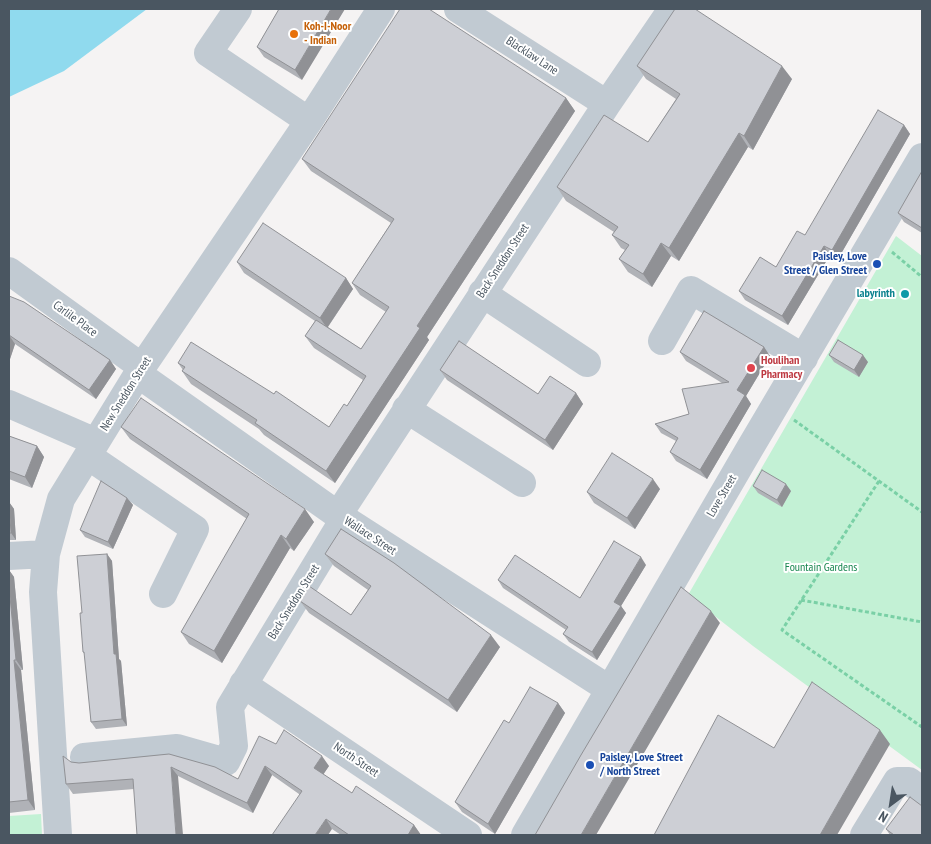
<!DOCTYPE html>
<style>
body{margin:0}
#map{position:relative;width:931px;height:844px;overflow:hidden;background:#f5f3f3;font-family:"PT Sans Narrow",sans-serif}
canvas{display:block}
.frame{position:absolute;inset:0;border:10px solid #4a5661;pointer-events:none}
.north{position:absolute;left:866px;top:779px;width:50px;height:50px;-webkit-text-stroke:4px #fff;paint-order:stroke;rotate:211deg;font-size:14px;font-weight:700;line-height:20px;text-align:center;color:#4a5661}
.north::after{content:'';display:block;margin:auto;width:18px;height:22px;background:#4a5661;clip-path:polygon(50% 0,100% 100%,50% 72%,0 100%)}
</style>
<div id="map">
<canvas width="931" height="844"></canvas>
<div class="frame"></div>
<div class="north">N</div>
</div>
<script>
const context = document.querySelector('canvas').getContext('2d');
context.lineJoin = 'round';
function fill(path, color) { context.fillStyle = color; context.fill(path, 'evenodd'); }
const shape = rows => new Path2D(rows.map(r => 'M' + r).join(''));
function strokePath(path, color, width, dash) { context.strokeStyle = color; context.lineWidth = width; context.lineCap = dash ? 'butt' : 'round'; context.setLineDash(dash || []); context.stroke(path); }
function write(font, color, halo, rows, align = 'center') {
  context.font = font + ' "PT Sans Narrow",sans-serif'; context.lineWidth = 4; context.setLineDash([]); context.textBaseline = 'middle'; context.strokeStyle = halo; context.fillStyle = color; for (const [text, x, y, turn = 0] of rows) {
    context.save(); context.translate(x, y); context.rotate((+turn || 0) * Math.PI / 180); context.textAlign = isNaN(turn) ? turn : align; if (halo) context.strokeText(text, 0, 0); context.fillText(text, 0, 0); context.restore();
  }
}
const green = shape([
 [896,236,922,256,922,770,753,646,688,595],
 [41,814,42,835,9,835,9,816]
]);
const water = shape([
 [9,9,147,9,64,71,9,97]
]);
const path = shape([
 [892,252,922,277],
 [794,420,922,512],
 [879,481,782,630,922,727],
 [801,600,922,622]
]);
const minor = shape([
 [238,9,208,53,309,121],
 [458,9,607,104],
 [9,271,142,367],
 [482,293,587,363],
 [662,341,691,290,804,358],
 [138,374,338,515,609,689],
 [9,404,96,442],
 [406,409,522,483],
 [88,456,195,529,163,594],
 [338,515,607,104,672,9],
 [9,556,46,554],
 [243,684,468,835],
 [84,757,177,748,226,762,234,746,230,707,344,519],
 [58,835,43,592,46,554,61,499,142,367,309,121,381,9],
 [525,835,750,448,922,157],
 [864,835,897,781,909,781,922,791]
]);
const wall = shape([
 [279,9,302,80,264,57,257,47],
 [637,66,792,79,753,150,748,147,679,261,671,256,652,287,628,272,619,259,625,250,621,248,612,235,614,232,566,201,557,187,648,142,676,99,646,79],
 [566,98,575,111,427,337,429,340,335,483,264,435,259,429,191,384,182,371,183,370,178,363,274,394,329,427,347,406,363,380,314,348,305,336,315,321,244,273,237,262,346,278,353,289,328,327,361,349,386,312,360,295,352,283,391,223,311,171,302,159],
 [904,125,910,134,838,259,830,255,788,325,745,300,739,291,776,267],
 [922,171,922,233,904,222,898,213],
 [9,296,110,360,116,369,96,399,15,344,9,362],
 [764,347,770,356,746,396,751,404,707,479,676,461,670,452,676,441,661,433,655,424,689,414,722,383,686,361,680,352],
 [829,355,868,362,859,377,834,362],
 [440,370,538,394,576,393,583,404,553,450,447,380],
 [121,427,314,522,294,551,290,548,222,663,189,644,181,632,247,519,130,439],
 [9,436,37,446,44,457,32,488,9,479],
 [753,486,791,491,782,507,758,493],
 [660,489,635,529,594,503,587,492],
 [127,498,133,505,113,549,85,537,80,530],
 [9,502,14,509,16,540,9,540],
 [107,554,112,561,119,659,121,661,127,726,96,729,91,722,85,655,83,652,82,613],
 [325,554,500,647,457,712,309,613,300,601,351,615,368,590,334,566],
 [646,565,621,606,626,613,597,660,569,642,563,634,566,630,503,588,498,580,580,598],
 [9,570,14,577,23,670,21,670,35,810,9,813],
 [558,703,565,713,495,834,462,812,455,802,509,723],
 [276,744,329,766,323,774,352,793,414,825,421,835,341,835,332,829,299,794,272,775,253,813,178,776,134,789,73,794,66,784,71,762,79,763,169,754,238,779],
 [886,829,922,835,890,835]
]);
const shadedWall = shape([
 [331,9,345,9,302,80,295,70],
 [782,66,792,79,753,150,744,136],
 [566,98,575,111,427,337,429,340,335,483,326,471,417,326],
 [904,125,910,134,838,259,832,250],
 [739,133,748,147,679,261,669,248],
 [661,243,671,256,652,287,643,274],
 [824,246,830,255,788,325,782,316],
 [346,278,353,289,327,328,320,318],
 [9,335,15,344,9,362],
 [764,347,770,356,746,396,751,404,707,479,700,470,737,390],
 [863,355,868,362,859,377,854,370],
 [110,360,116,369,96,399,89,390],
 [576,393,583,404,553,450,545,440],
 [37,446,44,457,32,488,25,477],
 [653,479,660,489,635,529,627,518],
 [786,484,791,491,782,507,777,500],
 [127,498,133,505,113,549,108,542],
 [9,502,14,509,16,540,11,533],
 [305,509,314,522,294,551,286,539],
 [281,535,290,548,222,663,214,651],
 [107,554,112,561,119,659,121,661,127,726,122,719,114,654],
 [641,557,646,565,621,606,626,613,597,660,592,652,614,602],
 [9,570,14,577,23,670,16,660,9,586],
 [711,611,720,623,596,835,581,835],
 [491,635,500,647,457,712,448,700],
 [14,660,21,670,35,810,28,800],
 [558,703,565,713,495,834,488,824],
 [880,730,890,744,837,835,820,835],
 [322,756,329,766,321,778,314,768],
 [265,766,272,775,253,813,247,803],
 [171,767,178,776,183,835,176,835],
 [326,819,332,829,328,835,315,835],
 [414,825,421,835,408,835]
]);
const building = shape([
 [279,9,331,9,295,70,257,47,279,9],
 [400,9,429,9,566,98,417,326,420,328,326,471,255,423,257,420,182,371,185,367,178,363,191,342,274,394,276,391,329,427,344,404,347,406,366,376,305,336,316,320,361,349,389,307,352,283,394,219,302,159,400,9],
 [675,9,695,9,782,66,744,136,739,133,669,248,661,243,643,274,619,259,629,245,612,235,618,227,557,187,604,115,648,142,680,94,637,66,675,9],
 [878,110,904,125,832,250,824,246,782,316,739,291,760,257,776,267,797,231,805,235,878,110],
 [922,171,922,228,898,213,922,171],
 [263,223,346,278,320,318,237,262,263,223],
 [9,296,24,302,110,360,89,390,9,335,9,296],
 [704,311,764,347,737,390,745,395,700,470,670,452,678,438,655,424,689,414,682,389,729,382,680,352,704,311],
 [838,340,863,355,854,370,829,355,838,340],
 [459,341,538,394,550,376,576,393,545,440,440,370,459,341],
 [141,398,305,509,286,539,281,535,214,651,181,632,249,514,121,427,141,398],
 [9,436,37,446,25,477,9,471,9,436],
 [612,453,653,479,627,518,587,492,612,453],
 [762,470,786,484,777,500,753,486,762,470],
 [101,481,127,498,108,542,80,530,101,481],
 [9,502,11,533,9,533,9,502],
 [341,529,394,563,491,635,448,700,300,601,309,586,351,615,371,586,325,554,341,529],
 [614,541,641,557,614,602,621,606,592,652,563,634,568,627,498,580,515,555,580,598,614,541],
 [107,554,114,654,116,654,122,719,91,722,84,652,83,652,80,613,82,613,77,556,107,554],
 [9,586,16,660,14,660,28,800,9,802,9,586],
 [681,587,711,611,581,835,535,835,581,755,681,587],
 [812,682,880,730,820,835,654,835,718,715,774,748,812,682],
 [530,687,558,703,488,824,455,802,504,720,509,723,530,687],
 [284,730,322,756,314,768,352,793,356,786,414,825,408,835,349,835,326,819,315,835,272,835,302,791,265,766,247,803,171,767,176,835,137,835,133,779,66,784,63,756,71,762,79,763,169,754,215,767,238,779,259,736,276,744,284,730],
 [910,797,922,806,922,835,894,835,886,829,910,797]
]);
const markers = [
 [294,34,5,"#e8710a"],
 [877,264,5,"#1a4fb4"],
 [905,294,5,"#0f9aa8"],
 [751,368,5,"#e0444e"],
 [590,765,5,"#1a4fb4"]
];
const foodNames = [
 ["Koh-I-Noor",304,27],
 ["- Indian",304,41]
];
const streetNames = [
 ["Blacklaw Lane",532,56,33],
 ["Back Sneddon Street",503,261,-57],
 ["Carlile Place",75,319,36],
 ["New Sneddon Street",126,394,-58],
 ["Love Street",722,496,-60],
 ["Wallace Street",370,536,33],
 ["Back Sneddon Street",294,602,-58],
 ["North Street",356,760,34]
];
const transitNames = [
 ["Paisley, Love",867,257],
 ["Street / Glen Street",867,271],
 ["Paisley, Love Street",600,758,"left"],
 ["/ North Street",600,772,"left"]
];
const cultureNames = [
 ["labyrinth",895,294]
];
const healthNames = [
 ["Houlihan",761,361],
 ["Pharmacy",761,375]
];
const parkNames = [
 ["Fountain Gardens",821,568]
];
fill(green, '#c3f1d5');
fill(water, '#90daee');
strokePath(path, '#7ad0a6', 3, [4, 2.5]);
strokePath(minor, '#c1cad2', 28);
fill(wall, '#b0b2b7');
fill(shadedWall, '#909195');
fill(building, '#cdcfd5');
strokePath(building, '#909195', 1);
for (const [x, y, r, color] of markers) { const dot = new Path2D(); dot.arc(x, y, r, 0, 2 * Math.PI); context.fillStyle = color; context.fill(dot); strokePath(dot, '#fff', 2); }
write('bold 12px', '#c56008', '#fff', foodNames, 'left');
write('12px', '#4a5661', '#fff', streetNames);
write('bold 12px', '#164399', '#fff', transitNames, 'right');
write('bold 12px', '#0d838f', '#fff', cultureNames, 'right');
write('bold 12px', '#be3a42', '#fff', healthNames, 'left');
write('12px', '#17864f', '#fff', parkNames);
</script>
